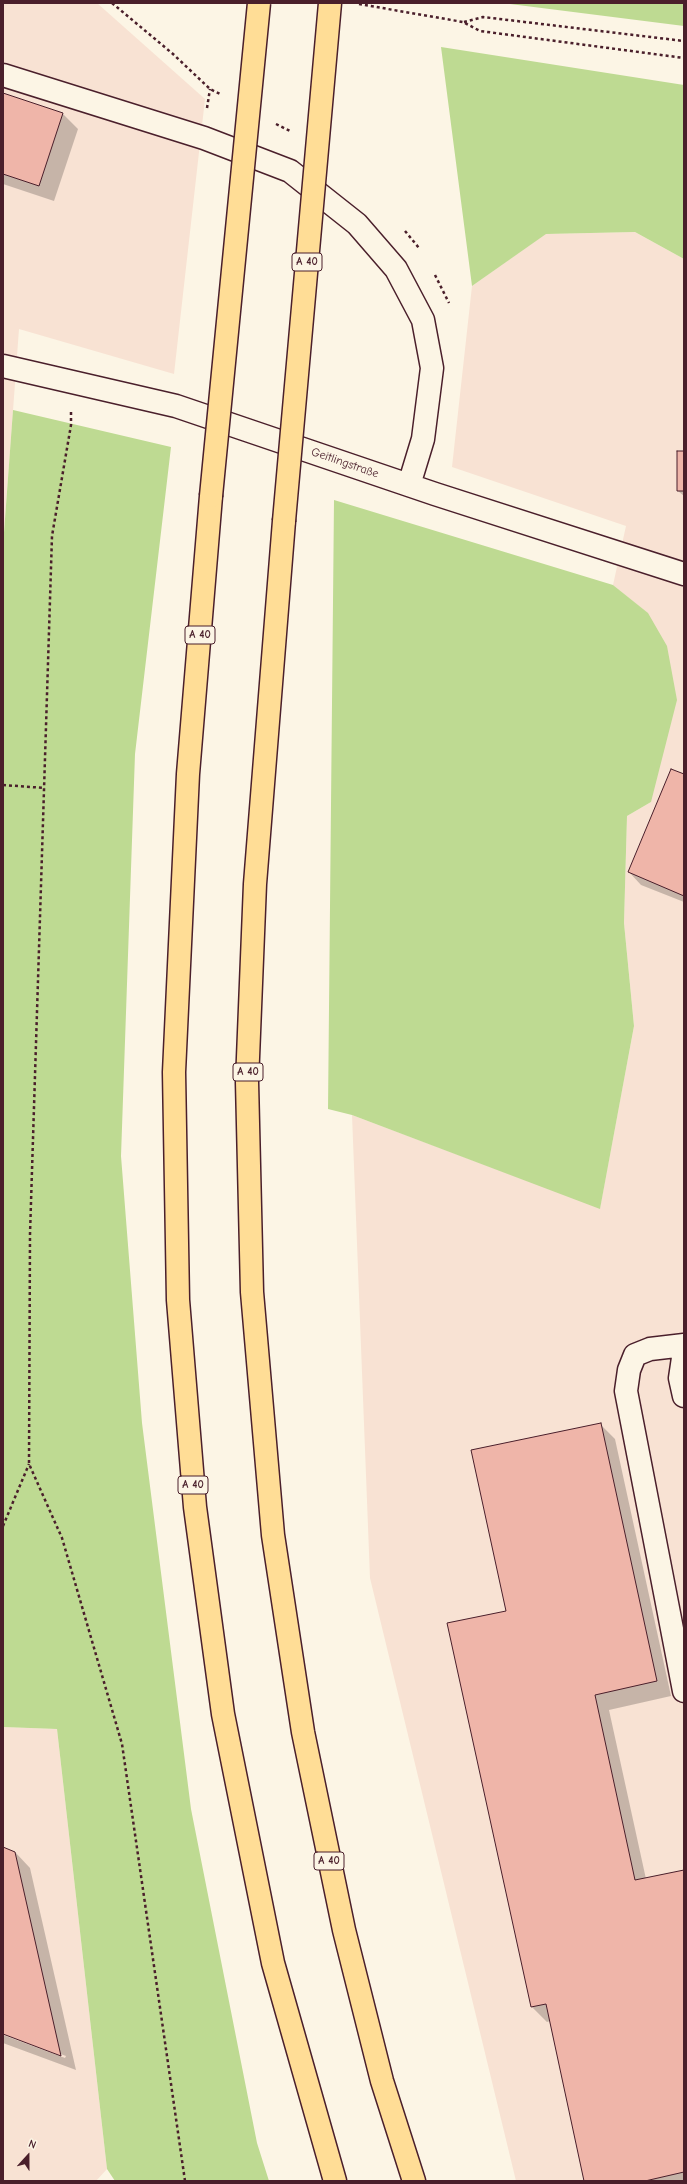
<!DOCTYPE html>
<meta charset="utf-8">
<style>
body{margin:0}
#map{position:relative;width:687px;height:2184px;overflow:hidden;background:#fcf5e5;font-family:"Comic Neue",sans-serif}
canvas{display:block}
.frame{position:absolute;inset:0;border:4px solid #4a1f2b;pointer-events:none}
.north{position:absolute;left:8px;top:2136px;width:40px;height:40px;-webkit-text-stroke:3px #fcf5e5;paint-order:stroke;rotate:21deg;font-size:11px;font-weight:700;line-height:16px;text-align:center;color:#4a1f2b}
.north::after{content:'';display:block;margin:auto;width:14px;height:18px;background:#4a1f2b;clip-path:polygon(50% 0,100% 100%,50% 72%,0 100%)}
</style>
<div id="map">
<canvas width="687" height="2184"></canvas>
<div class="frame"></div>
<div class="north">N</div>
</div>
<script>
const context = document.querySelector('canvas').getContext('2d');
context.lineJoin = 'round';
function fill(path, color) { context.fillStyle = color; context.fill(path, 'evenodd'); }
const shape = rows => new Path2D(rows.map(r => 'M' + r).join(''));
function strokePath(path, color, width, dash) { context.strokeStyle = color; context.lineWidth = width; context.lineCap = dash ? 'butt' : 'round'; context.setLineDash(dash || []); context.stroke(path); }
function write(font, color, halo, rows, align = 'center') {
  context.font = font + ' "Comic Neue",sans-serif'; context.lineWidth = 3; context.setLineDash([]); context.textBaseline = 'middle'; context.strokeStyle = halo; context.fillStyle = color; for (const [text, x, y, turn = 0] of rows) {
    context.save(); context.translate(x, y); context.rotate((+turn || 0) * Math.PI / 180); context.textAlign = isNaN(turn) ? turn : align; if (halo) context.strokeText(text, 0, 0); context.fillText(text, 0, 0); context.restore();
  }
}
const built = shape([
 [3,3,97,3,205,99,174,374,19,329,3,546],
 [635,232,684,259,684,2181,516,2181,370,1578,352,1115,600,1208,634,1026,624,923,627,816,651,802,647,613,613,585,626,526,452,467,472,286,545,234],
 [3,1727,57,1729,107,2169,96,2181,3,2181]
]);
const green = shape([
 [502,3,684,3,684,26],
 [441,47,684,85,684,259,635,232,546,234,472,286],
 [13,410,171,447,135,754,121,1156,142,1423,191,1809,257,2143,269,2181,115,2181,107,2169,57,1729,3,1727,3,546],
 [334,500,613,585,648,613,667,646,677,700,651,802,627,816,624,923,634,1026,600,1209,352,1115,328,1109]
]);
const shadow = shape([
 [3,94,63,114,78,129,54,201,3,184],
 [684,452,684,496,678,491],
 [684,775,684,902,641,885,629,872],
 [600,1424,615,1439,671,1696,609,1710,646,1879,684,1871,684,2181,585,2181,550,2021,547,2022,532,2007,507,1611],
 [3,1848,15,1852,30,1868,76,2070,3,2043,3,2035,65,2058,66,2056,3,2033]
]);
const building = shape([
 [3,93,63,113,39,186,3,174,3,93],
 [677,451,684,451,684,491,677,491,677,451],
 [671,769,684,774,684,896,628,872,671,769],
 [601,1423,657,1681,595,1695,635,1880,684,1870,684,2172,645,2181,584,2181,546,2004,531,2007,447,1623,506,1611,471,1450,601,1423],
 [3,1847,15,1852,61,2056,3,2034,3,1847]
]);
const path = shape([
 [112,3,173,54,210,89,220,94],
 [359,4,463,22,480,31,684,58],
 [464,22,483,17,684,41],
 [207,108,210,89],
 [276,124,290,131],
 [405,231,419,248],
 [435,275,449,303],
 [71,412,71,425,52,536,30,1234,29,1464,62,1538,122,1744,185,2181],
 [3,785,45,788],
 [3,1526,29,1464]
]);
const minor = shape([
 [3,75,204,138,290,171,357,224,396,269,423,320,432,368,423,439,409,485],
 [3,366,176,406,435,494,684,574],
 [684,1345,650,1349,635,1355,629,1370,626,1391,684,1691],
 [684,1351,680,1378,684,1396]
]);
const highway = shape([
 [211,496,188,774,174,1072,178,1300,195,1507,223,1714,273,1963,335,2181],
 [284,521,255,884,247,1082,252,1292,273,1535,303,1732,344,1930,382,2081,414,2181]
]);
const highwayBridge = shape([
 [211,496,259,3],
 [284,521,330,3]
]);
const shields = [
 [307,262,30],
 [200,635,30],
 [248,1072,30],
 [193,1485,30],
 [329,1861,30]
];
const shieldNames = [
 ["A 40",307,262],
 ["A 40",200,635],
 ["A 40",248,1072],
 ["A 40",193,1485],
 ["A 40",329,1861]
];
const streetNames = [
 ["Geitlingstraße",345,463,19]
];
fill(built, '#f8e2d3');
fill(green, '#beda92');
fill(shadow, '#0003');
fill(building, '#efb5a9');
strokePath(building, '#4a1f2b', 1);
strokePath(minor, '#4a1f2b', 25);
strokePath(highway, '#4a1f2b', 25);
strokePath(path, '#4a1f2b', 2.5, [3, 3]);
strokePath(minor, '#fcf5e5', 22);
strokePath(highway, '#ffdd96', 22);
strokePath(highwayBridge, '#4a1f2b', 25, []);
strokePath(highwayBridge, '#ffdd96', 22);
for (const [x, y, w] of shields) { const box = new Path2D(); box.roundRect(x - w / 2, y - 9, w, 18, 3); context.fillStyle = '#fcf5e5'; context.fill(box); strokePath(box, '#4a1f2b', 1); }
write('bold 11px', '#4a1f2b', null, shieldNames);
write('12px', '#4a1f2b', '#fcf5e5', streetNames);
</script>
